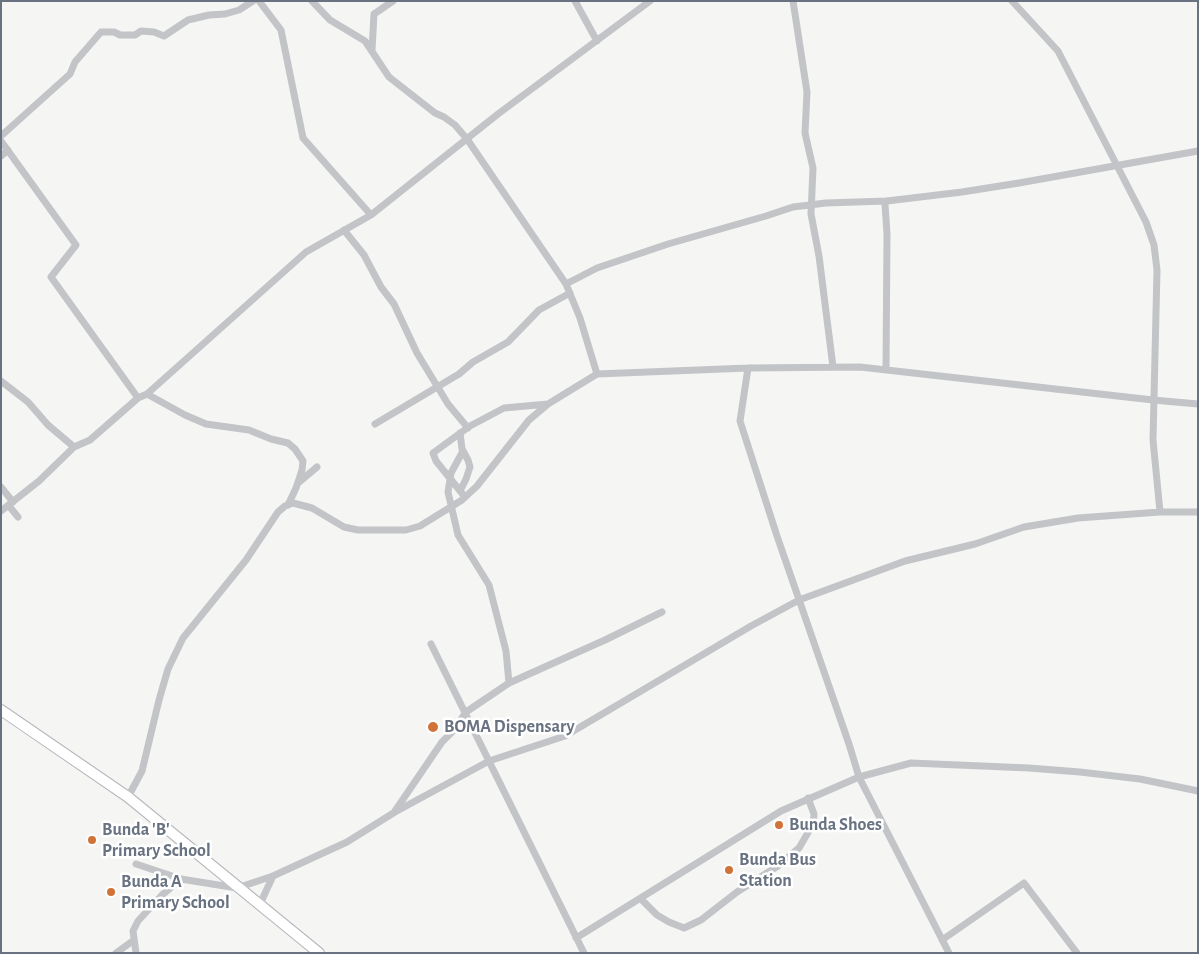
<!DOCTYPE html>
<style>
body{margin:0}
#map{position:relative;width:1199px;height:954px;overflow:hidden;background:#f5f6f3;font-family:"Alegreya Sans",sans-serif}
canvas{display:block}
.frame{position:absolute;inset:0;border:2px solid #687281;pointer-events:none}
</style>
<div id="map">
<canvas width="1199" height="954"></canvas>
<div class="frame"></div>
</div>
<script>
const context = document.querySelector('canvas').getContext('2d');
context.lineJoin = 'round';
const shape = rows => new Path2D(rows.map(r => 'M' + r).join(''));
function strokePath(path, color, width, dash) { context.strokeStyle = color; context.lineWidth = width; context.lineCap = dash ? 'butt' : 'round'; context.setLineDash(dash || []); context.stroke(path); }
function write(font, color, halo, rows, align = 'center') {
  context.font = font + ' "Alegreya Sans",sans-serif'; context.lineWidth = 5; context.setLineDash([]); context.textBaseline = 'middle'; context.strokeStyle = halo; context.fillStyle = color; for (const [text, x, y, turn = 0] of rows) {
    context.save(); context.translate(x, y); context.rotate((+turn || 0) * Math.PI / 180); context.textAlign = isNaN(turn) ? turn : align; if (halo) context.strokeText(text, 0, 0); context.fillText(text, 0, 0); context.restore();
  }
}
const minor = shape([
 [259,1,281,30,303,138,371,215],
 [312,1,330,20,365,41,389,77,435,113,444,117,455,125,467,139,566,284,580,318,597,374],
 [575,1,597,41],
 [793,1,807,92,805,133,813,168,811,214,819,256,833,367],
 [1012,1,1058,51,1146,222,1154,245,1157,270,1153,440,1160,512],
 [372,50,374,14,393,1],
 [1,136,70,74,75,62,101,32,114,32,120,35,135,35,141,31,154,32,164,36,188,20,209,15,225,14,239,10,253,1],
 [1,141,76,245,51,277,138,398],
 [1,156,8,150],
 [344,230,364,255,381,287,394,304,417,353,448,404,468,428],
 [566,284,597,268,668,244,766,216,793,207,826,203,887,201,962,192,1019,183,1198,151],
 [748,368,740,421,777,536,849,744,859,777,949,953],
 [886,370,887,234,885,204,887,201],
 [1,381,28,402,48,425,74,447],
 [147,394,185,415,206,424,249,430,271,439,288,443,295,449,303,461,302,470,296,488,288,505],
 [375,424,459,374,473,362,508,342,539,310,570,293],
 [298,483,317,467],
 [1,487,13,502],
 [460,491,466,479,470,467,468,460,462,449,460,433],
 [465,497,436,461,433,453,470,426,504,408,548,404],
 [9,506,18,517],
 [1,511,39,481,74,447,90,440,138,398,147,394,306,252,371,215,498,114,650,1],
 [431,644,584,953],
 [509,683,605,640,662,612],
 [128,797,142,771,159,700,168,669,183,638,246,560,278,512,285,506,293,503,312,508,344,527,358,530,406,530,420,526,462,500,477,486,529,420,548,404,597,374,748,368,860,367,1153,400,1198,404],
 [395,811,442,742,453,731,466,712,509,683,506,651,489,585,458,535,448,492,451,473,463,451],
 [136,864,181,879],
 [641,899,657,915,669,922,684,928,701,920,737,892,778,866,799,848,813,824,814,814,808,798],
 [260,904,273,876],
 [576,938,781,811,859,777,911,763,1029,768,1080,772,1140,779,1198,791],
 [942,940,1024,883,1077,953],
 [116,953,134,940],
 [136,953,133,931,138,921,162,895,181,879,237,888,273,876,347,842,395,812,489,761,565,736,751,626,799,600,905,561,975,544,1024,527,1078,518,1160,512,1198,512]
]);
const secondary = shape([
 [1,710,128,797,319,953]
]);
const markers = [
 [433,727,6,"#d17238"],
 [779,825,5,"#d17238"],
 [92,840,5,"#d17238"],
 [729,870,5,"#d17238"],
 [111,892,5,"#d17238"]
];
const poiNames = [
 ["BOMA Dispensary",444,727],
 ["Bunda Shoes",789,825],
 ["Bunda 'B'",102,830],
 ["Primary School",102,851],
 ["Bunda Bus",739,860],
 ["Station",739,881],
 ["Bunda A",121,882],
 ["Primary School",121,903]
];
strokePath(secondary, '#b4b7bc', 12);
strokePath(minor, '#c2c4c8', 7);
strokePath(secondary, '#fff', 10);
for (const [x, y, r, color] of markers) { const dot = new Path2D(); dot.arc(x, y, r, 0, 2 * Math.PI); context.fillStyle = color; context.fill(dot); strokePath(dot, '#fff', 2); }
write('bold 18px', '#687281', '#fff', poiNames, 'left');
</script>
